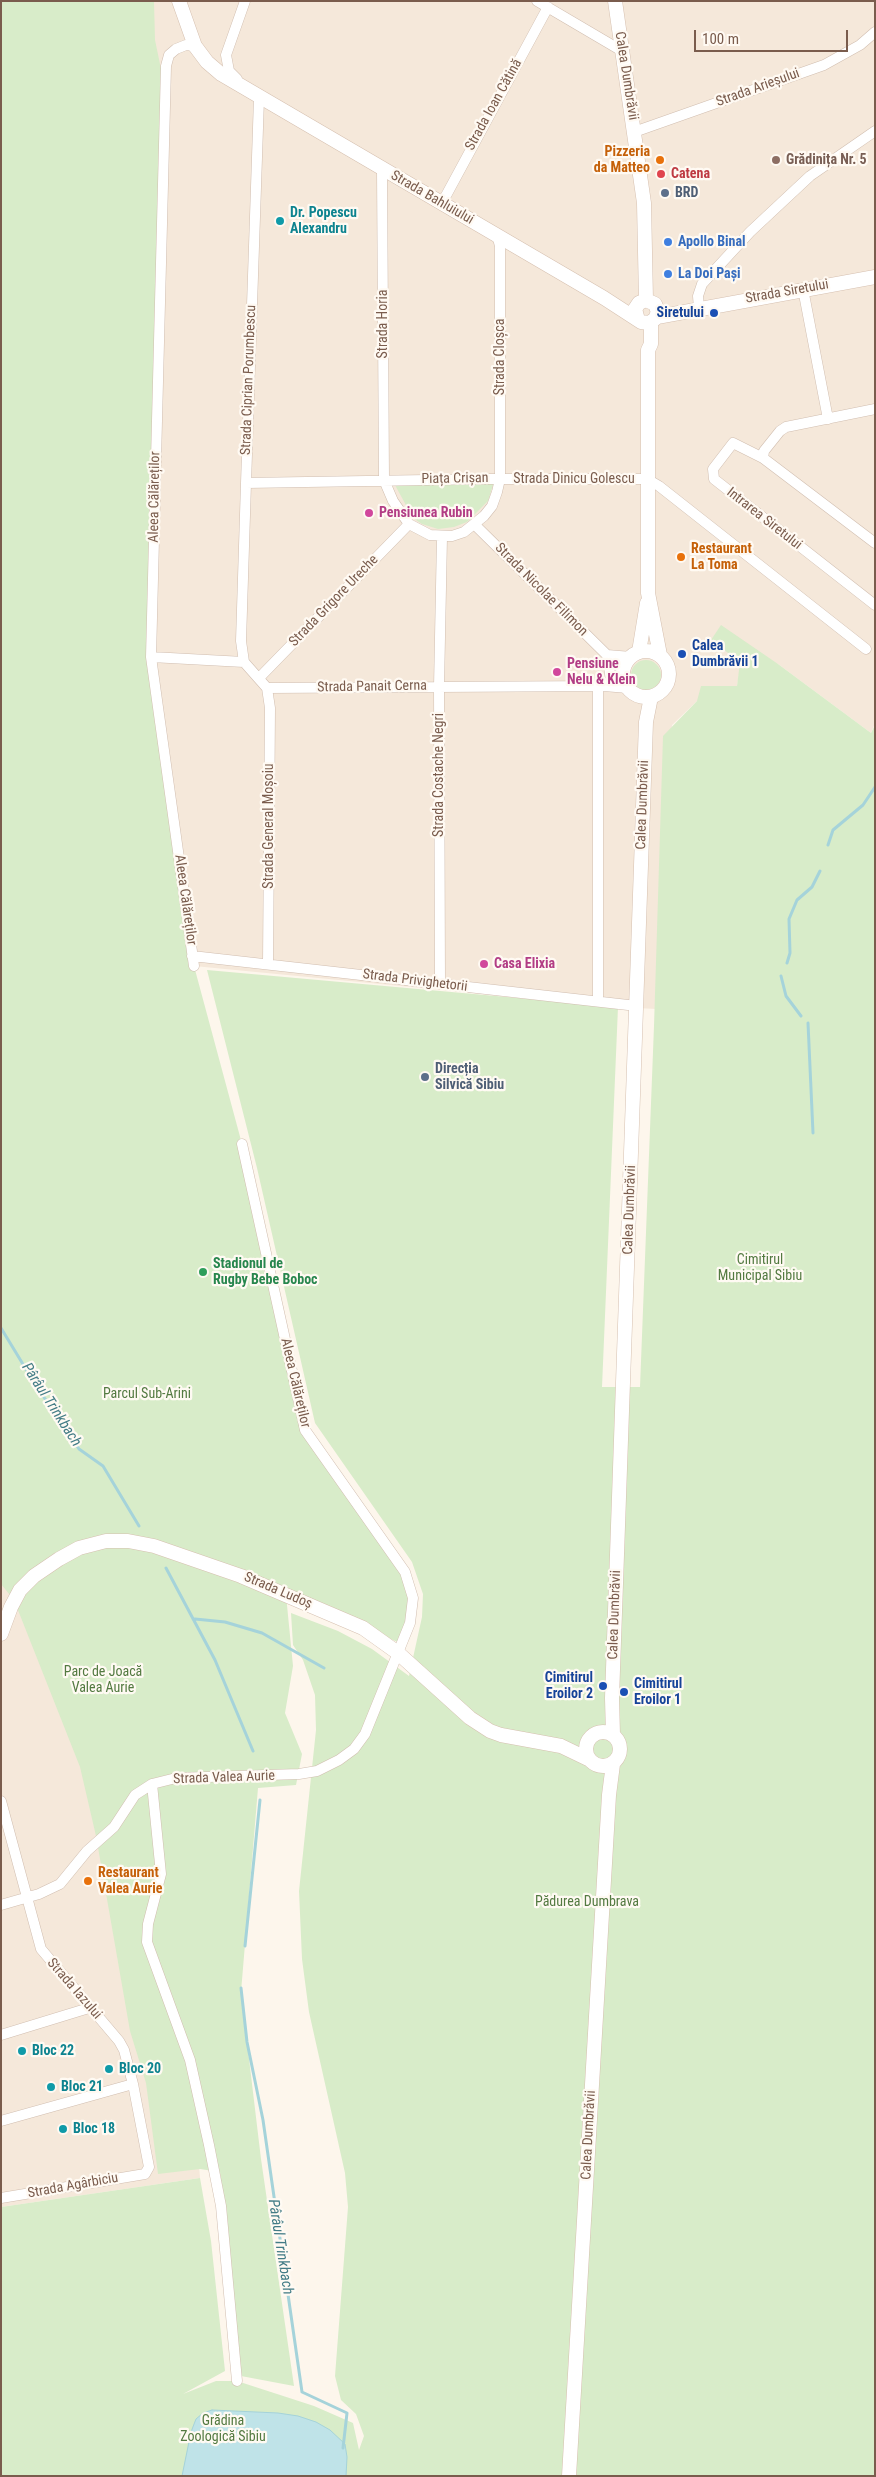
<!DOCTYPE html>
<meta charset="utf-8">
<style>
body{margin:0}
#map{position:relative;width:876px;height:2477px;overflow:hidden;background:#fdf6ec;font-family:"Roboto Condensed",sans-serif}
canvas{display:block}
.frame{position:absolute;inset:0;border:2px solid #7a5c4d;pointer-events:none}
.scale{position:absolute;left:694px;top:30px;width:154px;height:22px;box-sizing:border-box;border:2px solid #7a5c4d;border-top:0;padding-left:6px;font-size:15px;line-height:18px;white-space:nowrap;color:#7a5c4d;-webkit-text-stroke:4px #fffaf3;paint-order:stroke}
</style>
<div id="map">
<canvas width="876" height="2477"></canvas>
<div class="frame"></div>
<div class="scale">100 m</div>
</div>
<script>
const context = document.querySelector('canvas').getContext('2d');
context.lineJoin = 'round';
function fill(path, color) { context.fillStyle = color; context.fill(path, 'evenodd'); }
const shape = rows => new Path2D(rows.map(r => 'M' + r).join(''));
function strokePath(path, color, width, dash) { context.strokeStyle = color; context.lineWidth = width; context.lineCap = dash ? 'butt' : 'round'; context.setLineDash(dash || []); context.stroke(path); }
function write(font, color, halo, rows, align = 'center') {
  context.font = font + ' "Roboto Condensed",sans-serif'; context.lineWidth = 4.5; context.setLineDash([]); context.textBaseline = 'middle'; context.strokeStyle = halo; context.fillStyle = color; for (const [text, x, y, turn = 0] of rows) {
    context.save(); context.translate(x, y); context.rotate((+turn || 0) * Math.PI / 180); context.textAlign = isNaN(turn) ? turn : align; if (halo) context.strokeText(text, 0, 0); context.fillText(text, 0, 0); context.restore();
  }
}
const residential = shape([
 [134,1,875,1,875,723,871,733,778,664,741,663,737,686,697,701,672,725,656,1009,618,1007,194,966,148,653],
 [1,1530,93,1770,198,2154,200,2178,1,2207]
]);
const green = shape([
 [1,1,154,1,155,40,165,88,151,657,194,966,242,1144,302,1421,401,1565,413,1598,400,1643,286,1595,293,1666,285,1713,302,1754,296,1785,258,1788,241,1992,261,2159,294,2386,241,2376,220,2172,200,2169,158,2174,146,2083,130,2031,96,1836,80,1767,14,1600,1,1584],
 [494,482,488,501,467,522,454,527,438,529,422,524,413,518,395,485],
 [721,625,778,664,871,733,875,725,875,2476,1,2476,1,2207,200,2178,211,2241,225,2371,183,2394,216,2381,237,2381,314,2406,353,2423,359,2450,364,2436,356,2414,341,2400,335,2376,348,2207,345,2173,309,2012,302,1959,299,1891,316,1730,315,1695,303,1660,293,1645,291,1613,338,1631,372,1649,409,1676,422,1617,423,1594,412,1562,315,1423,257,1168,207,970,618,1007,602,1387,640,1387,654,1026,663,736,697,701,701,686,737,686,740,662,711,640],
 '631 675a15 15 0 1 1 30 0a15 15 0 1 1-30 0Z'
]);
const water = shape([
 [212,2410,278,2413,298,2416,316,2422,330,2430,345,2444,347,2457,346,2476,182,2476,191,2432,196,2419,203,2413,212,2410]
]);
const stream = shape([
 [828,845,833,830,863,805,875,787],
 [787,963,790,953,789,919,797,900,812,887,820,871],
 [781,976,786,996,801,1016],
 [808,1023,813,1133],
 [1,1328,35,1384,79,1449,103,1466,139,1526],
 [166,1568,215,1660,253,1751],
 [195,1619,225,1622,262,1633,324,1668],
 [245,1946,260,1800],
 [241,1988,247,2042,263,2120,302,2392,347,2413,343,2448]
]);
const street = shape([
 [537,1,622,51],
 [237,79,229,71,226,55,245,1],
 [634,132,824,65,860,45,875,32],
 [382,169,384,480,393,501,409,524,430,535,452,536,464,532,484,516,492,506,497,492,500,479,500,246,497,235],
 [442,203,548,7],
 [803,289,828,419],
 [699,308,698,296,702,284,750,232,810,176,875,131],
 [875,409,786,427,780,431,764,451,763,458,875,543],
 [763,458,733,443,713,469,714,479,875,605],
 [246,483,488,479,647,479,659,486,866,649],
 [475,525,607,655,611,680],
 [607,655,631,657],
 [151,657,244,662,267,688,604,686,628,688],
 [244,662,241,641,246,483,259,98,254,93],
 [259,678,409,524],
 [607,683,623,672],
 [267,688,270,708,268,964],
 [192,956,637,1006],
 [194,966,151,657,166,66,169,55,176,49,186,45,195,46],
 [440,984,439,687,442,537],
 [598,1001,598,686],
 [152,1784,161,1874,148,1924,147,1942,190,2060,209,2145,221,2206,237,2381],
 [1,1801,41,1949,119,2041,124,2050,133,2084,149,2167,145,2174,1,2198],
 [1,1905,39,1894,60,1884,87,1851,114,1827,135,1795,152,1784,176,1778,299,1774,317,1771,339,1760,354,1749,365,1734,410,1623,413,1598,405,1572,305,1430,242,1144],
 [1,2035,89,2008],
 [1,2121,133,2084]
]);
const secondary = shape([
 [179,1,195,46,207,62,221,74,604,298,641,322,649,323,655,319,658,312,655,304,646,300,639,303,635,309,638,320],
 [615,1,644,203,646,300],
 [657,317,875,277],
 [651,322,651,344,648,350,648,593,660,655],
 '623 674a23 23 0 1 1 46 0a23 23 0 1 1-46 0Z',
 [639,652,647,603],
 [1,1634,11,1607,20,1590,34,1576,59,1559,79,1548,106,1541,128,1541,154,1546,241,1576,363,1628,398,1653,470,1718,490,1731,501,1735,561,1746,588,1759],
 '586 1749a17 17 0 1 1 34 0a17 17 0 1 1-34 0Z',
 [613,1735,612,1698,646,722,651,697],
 [569,2476,609,1795,613,1764]
]);
const markers = [
 [660,160,5,"#e8710a"],
 [776,160,5,"#8d6e63"],
 [661,174,5,"#e0444e"],
 [665,193,5,"#5c6f8a"],
 [280,221,5,"#0f9aa8"],
 [668,242,5,"#3f7fe0"],
 [668,274,5,"#3f7fe0"],
 [714,313,5,"#1a4fb4"],
 [369,513,5,"#d1479c"],
 [681,557,5,"#e8710a"],
 [682,654,5,"#1a4fb4"],
 [557,672,5,"#d1479c"],
 [484,964,5,"#d1479c"],
 [425,1077,5,"#5c6f8a"],
 [203,1272,5,"#2e9e5b"],
 [603,1686,5,"#1a4fb4"],
 [624,1692,5,"#1a4fb4"],
 [88,1881,5,"#e8710a"],
 [22,2051,5,"#0f9aa8"],
 [109,2069,5,"#0f9aa8"],
 [51,2087,5,"#0f9aa8"],
 [63,2129,5,"#0f9aa8"]
];
const streetNames = [
 ["Calea Dumbrăvii",626,76,81],
 ["Strada Arieșului",758,88,-20],
 ["Strada Ioan Cătină",494,105,-61],
 ["Strada Bahluiului",432,198,30],
 ["Strada Siretului",787,292,-10],
 ["Strada Horia",383,324,-90],
 ["Strada Cloșca",500,357,-90],
 ["Strada Ciprian Porumbescu",249,380,-88],
 ["Piața Crișan",455,479,-1],
 ["Strada Dinicu Golescu",574,479],
 ["Aleea Călăreților",155,497,-89],
 ["Intrarea Siretului",764,519,38],
 ["Strada Nicolae Filimon",541,590,45],
 ["Strada Grigore Ureche",334,601,-46],
 ["Strada Panait Cerna",372,687,-1],
 ["Strada Costache Negri",439,775,-90],
 ["Calea Dumbrăvii",643,805,-88],
 ["Strada General Moșoiu",269,826,-90],
 ["Aleea Călăreților",185,900,82],
 ["Strada Privighetorii",415,981,7],
 ["Calea Dumbrăvii",630,1210,-88],
 ["Aleea Călăreților",295,1383,77],
 ["Strada Ludoș",278,1591,23],
 ["Calea Dumbrăvii",615,1615,-88],
 ["Strada Valea Aurie",224,1778,-2],
 ["Strada Iazului",74,1989,49],
 ["Calea Dumbrăvii",589,2135,-87],
 ["Strada Agârbiciu",73,2186,-10]
];
const foodNames = [
 ["Pizzeria",650,152,"right"],
 ["da Matteo",650,168,"right"],
 ["Restaurant",691,549],
 ["La Toma",691,565],
 ["Restaurant",98,1873],
 ["Valea Aurie",98,1889]
];
const educationNames = [
 ["Grădinița Nr. 5",786,160]
];
const healthNames = [
 ["Catena",671,174]
];
const serviceNames = [
 ["BRD",675,193],
 ["Direcția",435,1069],
 ["Silvică Sibiu",435,1085]
];
const cultureNames = [
 ["Dr. Popescu",290,213],
 ["Alexandru",290,229],
 ["Bloc 22",32,2051],
 ["Bloc 20",119,2069],
 ["Bloc 21",61,2087],
 ["Bloc 18",73,2129]
];
const shopNames = [
 ["Apollo Binal",678,242],
 ["La Doi Pași",678,274]
];
const transitNames = [
 ["Siretului",704,313],
 ["Calea",692,646,"left"],
 ["Dumbrăvii 1",692,662,"left"],
 ["Cimitirul",593,1678],
 ["Eroilor 2",593,1694],
 ["Cimitirul",634,1684,"left"],
 ["Eroilor 1",634,1700,"left"]
];
const hotelNames = [
 ["Pensiunea Rubin",379,513],
 ["Pensiune",567,664],
 ["Nelu & Klein",567,680],
 ["Casa Elixia",494,964]
];
const parkNames = [
 ["Cimitirul",760,1260],
 ["Municipal Sibiu",760,1276],
 ["Parcul Sub-Arini",147,1394],
 ["Parc de Joacă",103,1672],
 ["Valea Aurie",103,1688],
 ["Pădurea Dumbrava",587,1902],
 ["Grădina",223,2421],
 ["Zoologică Sibiu",223,2437]
];
const leisureNames = [
 ["Stadionul de",213,1264],
 ["Rugby Bebe Boboc",213,1280]
];
const waterNames = [
 ["Pârâul Trinkbach",51,1405,57],
 ["Pârâul Trinkbach",280,2247,81]
];
fill(residential, '#f5e8da');
fill(green, '#d8ecc9');
fill(water, '#bfe3e8');
strokePath(water, '#a5d3da', 1);
strokePath(stream, '#a5d3da', 3);
strokePath(street, '#d1beb0', 11);
strokePath(secondary, '#d6c0b0', 15);
strokePath(street, '#fff', 10);
strokePath(secondary, '#fff', 14);
for (const [x, y, r, color] of markers) { const dot = new Path2D(); dot.arc(x, y, r, 0, 2 * Math.PI); context.fillStyle = color; context.fill(dot); strokePath(dot, '#fffaf3', 2); }
write('14px', '#7a5c4d', '#fffaf3', streetNames);
write('bold 14px', '#c56008', '#fffaf3', foodNames, 'left');
write('bold 14px', '#785e54', '#fffaf3', educationNames, 'left');
write('bold 14px', '#be3a42', '#fffaf3', healthNames, 'left');
write('bold 14px', '#4e5e75', '#fffaf3', serviceNames, 'left');
write('bold 14px', '#0d838f', '#fffaf3', cultureNames, 'left');
write('bold 14px', '#366cbe', '#fffaf3', shopNames, 'left');
write('bold 14px', '#164399', '#fffaf3', transitNames, 'right');
write('bold 14px', '#b23c85', '#fffaf3', hotelNames, 'left');
write('14px', '#537a41', '#fffaf3', parkNames);
write('bold 14px', '#27864d', '#fffaf3', leisureNames, 'left');
write('italic 15px', '#437c86', '#fffaf3', waterNames);
</script>
